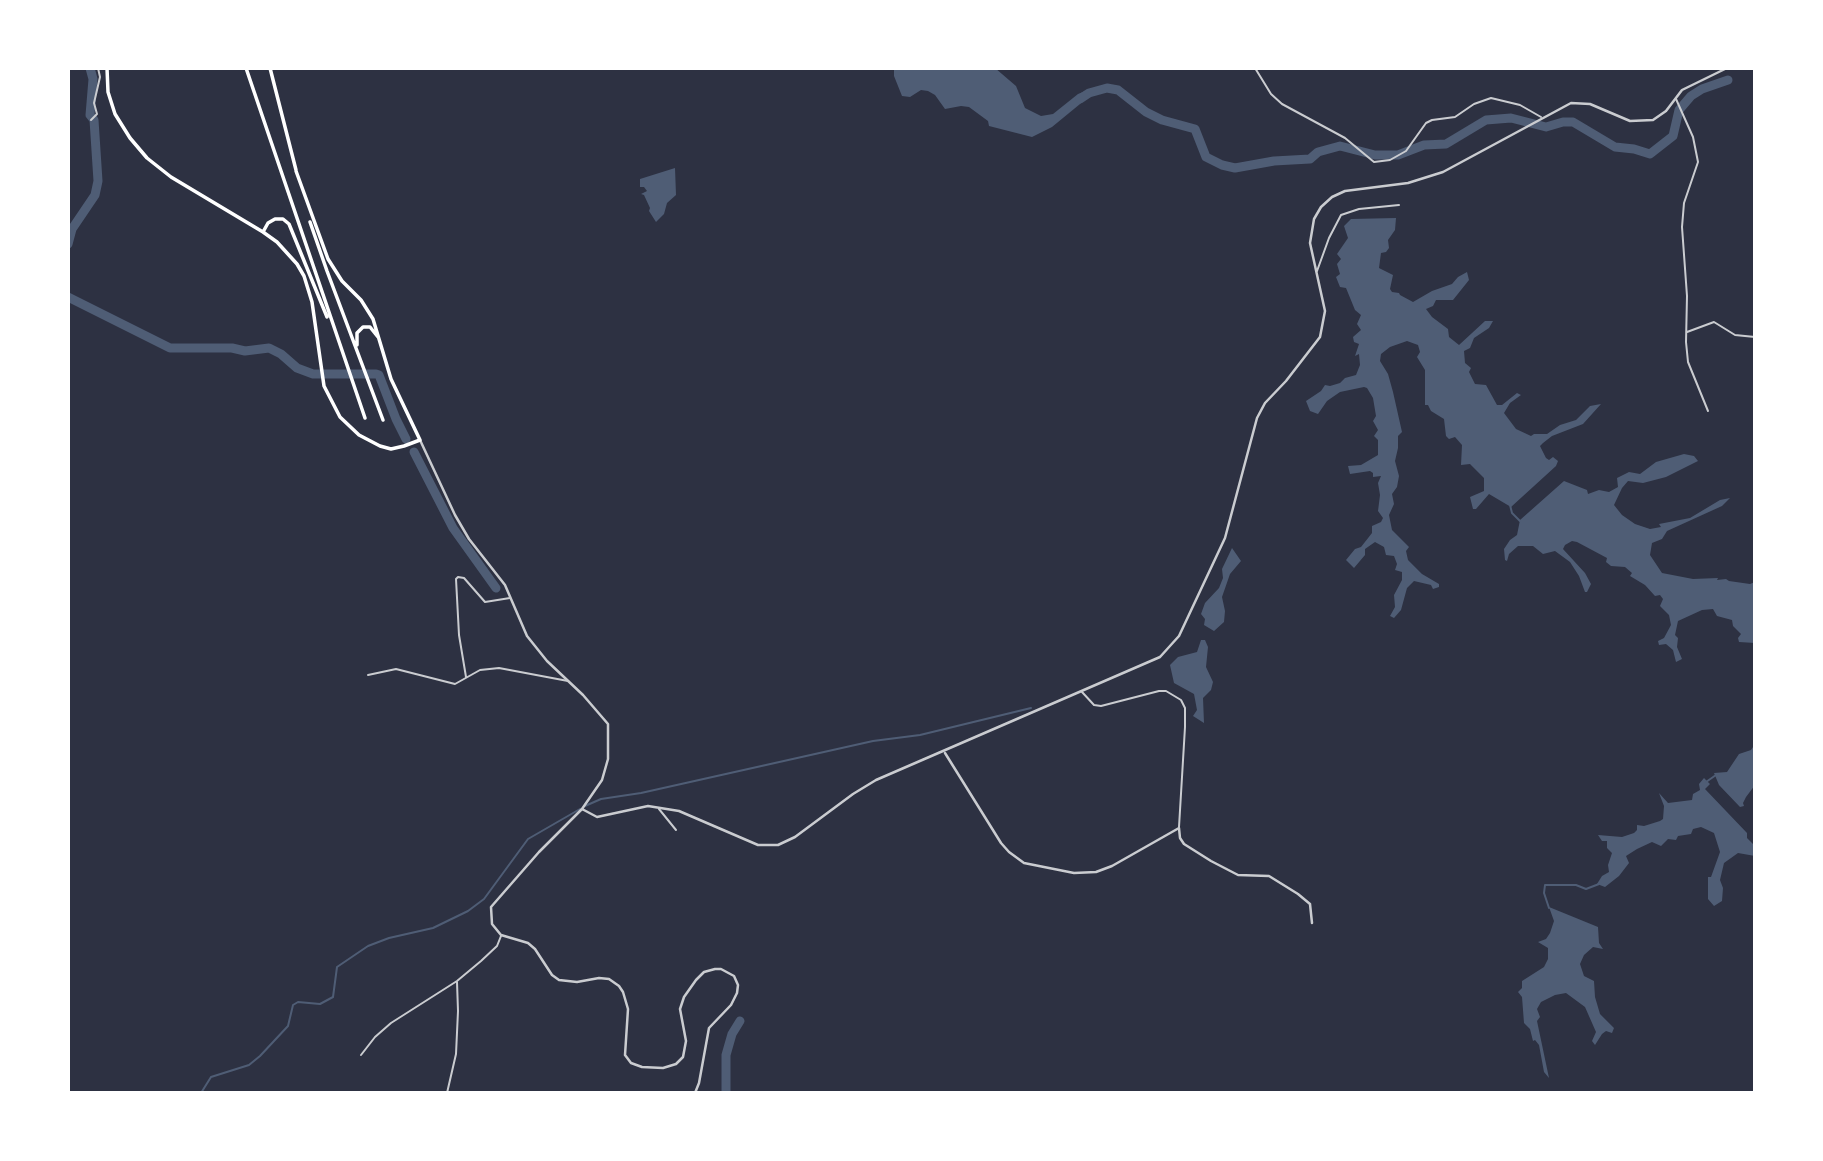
<!DOCTYPE html>
<style>
body{margin:0}
#map{position:relative;width:1823px;height:1161px;overflow:hidden;background:#2d3142;font-family:"Fira Sans Condensed",sans-serif}
canvas{display:block}
.frame{position:absolute;inset:0;border:70px solid #fff;pointer-events:none}
</style>
<div id="map">
<canvas width="1823" height="1161"></canvas>
<div class="frame"></div>
</div>
<script>
const context = document.querySelector('canvas').getContext('2d');
context.lineJoin = 'round';
function fill(path, color) { context.fillStyle = color; context.fill(path, 'evenodd'); }
const shape = rows => new Path2D(rows.map(r => 'M' + r).join(''));
function strokePath(path, color, width, dash) { context.strokeStyle = color; context.lineWidth = width; context.lineCap = dash ? 'butt' : 'round'; context.setLineDash(dash || []); context.stroke(path); }
const water = shape([
 [894,68,995,68,1016,86,1025,108,1041,116,1053,114,1078,94,1088,90,1091,95,1052,127,1032,137,989,126,988,121,969,107,961,106,945,109,935,95,928,91,921,90,910,97,902,96,894,76],
 [675,168,676,195,667,203,664,214,656,222,649,211,650,208,644,195,641,194,647,191,644,187,640,187,640,179],
 [1396,218,1395,230,1388,240,1389,248,1386,252,1381,253,1379,268,1393,275,1390,289,1392,292,1399,293,1400,295,1413,302,1432,291,1452,284,1458,277,1467,272,1469,280,1453,300,1436,300,1433,306,1426,309,1432,317,1448,329,1449,337,1459,345,1485,321,1493,321,1489,328,1474,338,1470,348,1464,351,1465,363,1471,368,1469,372,1475,384,1486,385,1497,405,1502,405,1517,393,1521,395,1510,403,1504,413,1516,429,1531,436,1534,434,1547,434,1560,425,1576,420,1590,406,1601,404,1583,424,1552,436,1543,443,1540,446,1546,458,1549,460,1553,457,1558,461,1556,466,1511,507,1489,494,1476,509,1473,509,1470,497,1484,491,1484,478,1470,464,1461,465,1462,445,1455,437,1449,439,1446,436,1444,419,1431,411,1428,405,1425,405,1425,370,1417,357,1420,352,1418,345,1407,341,1390,347,1381,354,1380,361,1388,374,1393,392,1402,432,1398,436,1398,448,1395,461,1399,476,1397,487,1392,494,1394,504,1389,515,1392,530,1409,547,1406,551,1408,560,1422,574,1439,584,1439,587,1433,589,1431,585,1414,581,1407,588,1401,610,1394,618,1390,616,1395,607,1394,595,1402,580,1402,572,1395,570,1397,564,1394,556,1386,555,1384,547,1375,542,1365,549,1365,555,1354,568,1346,560,1355,549,1361,547,1372,533,1372,526,1381,522,1383,518,1378,511,1380,495,1378,483,1381,476,1373,477,1373,473,1370,471,1350,474,1348,466,1361,465,1378,455,1378,440,1374,436,1378,430,1373,421,1376,416,1373,398,1367,388,1364,387,1340,392,1327,401,1318,414,1310,411,1306,401,1321,391,1325,385,1330,386,1340,383,1345,378,1356,375,1360,365,1359,354,1355,356,1359,344,1354,342,1353,337,1361,330,1357,324,1361,315,1355,310,1346,288,1340,287,1336,277,1340,274,1337,264,1341,259,1337,254,1348,238,1344,226,1351,219],
 [1684,454,1694,456,1698,461,1666,477,1643,483,1628,481,1622,488,1614,505,1622,515,1635,524,1650,529,1661,527,1659,524,1690,518,1720,500,1730,498,1722,506,1667,531,1662,539,1652,543,1650,555,1662,573,1693,579,1718,578,1717,580,1726,579,1729,581,1750,584,1755,582,1755,643,1739,642,1738,638,1741,634,1733,626,1732,620,1717,616,1713,609,1702,610,1678,621,1675,635,1678,638,1677,647,1682,659,1676,662,1673,650,1666,644,1659,645,1658,641,1664,638,1671,625,1669,615,1660,606,1663,599,1660,595,1655,596,1645,585,1630,576,1632,573,1625,567,1611,566,1606,562,1607,558,1577,542,1572,541,1565,545,1563,549,1585,573,1591,584,1587,592,1585,592,1579,576,1570,562,1555,551,1543,554,1533,546,1518,546,1509,554,1507,561,1505,560,1504,549,1510,540,1517,535,1520,520,1564,481,1587,490,1588,494,1599,490,1609,492,1618,487,1617,478,1629,472,1640,474,1656,462],
 [1232,548,1241,561,1230,574,1222,597,1225,611,1224,622,1214,631,1204,625,1205,619,1201,614,1205,603,1219,588,1223,578,1222,569],
 [1201,640,1205,640,1208,647,1206,667,1213,682,1211,690,1203,698,1204,723,1193,716,1197,710,1194,694,1174,683,1170,665,1178,657,1197,652],
 [1755,744,1755,785,1746,797,1743,803,1744,806,1740,807,1719,785,1714,773,1727,772,1739,754,1751,750],
 [1704,778,1710,784,1705,789,1747,833,1747,838,1755,846,1755,856,1738,853,1724,863,1720,880,1723,888,1722,901,1714,906,1708,899,1708,877,1711,877,1720,852,1714,833,1701,827,1693,829,1691,834,1678,836,1676,840,1668,839,1661,846,1652,842,1637,849,1626,856,1629,863,1619,876,1605,887,1597,884,1602,876,1609,872,1608,865,1612,853,1607,848,1607,841,1602,841,1598,835,1622,837,1634,833,1637,830,1637,825,1644,826,1660,821,1663,819,1664,806,1659,793,1668,803,1692,800,1693,794,1700,790,1699,784],
 [1549,907,1598,927,1599,943,1603,949,1593,947,1584,955,1580,964,1584,976,1594,981,1595,997,1600,1014,1614,1028,1612,1033,1606,1031,1602,1034,1595,1045,1592,1041,1596,1032,1585,1007,1566,993,1555,995,1541,1002,1537,1009,1540,1017,1537,1021,1549,1078,1544,1072,1539,1045,1535,1040,1533,1041,1530,1029,1524,1023,1522,997,1518,992,1522,988,1522,981,1544,967,1548,959,1548,948,1538,942,1546,939,1550,933,1554,921]
]);
const stream = shape([
 [1510,505,1512,513,1520,521],
 [1706,782,1716,775],
 [585,806,601,799,641,793,873,741,920,735,1031,708],
 [1549,908,1544,893,1545,885,1576,885,1586,889,1599,884],
 [201,1093,211,1077,249,1065,260,1056,288,1026,293,1005,298,1002,320,1004,333,997,337,967,368,946,389,938,433,928,468,911,484,899,528,839,580,809]
]);
const river = shape([
 [1080,99,1089,93,1107,88,1118,90,1146,112,1162,120,1195,129,1206,157,1222,165,1235,168,1274,161,1310,159,1318,152,1340,146,1375,155,1398,155,1424,145,1446,144,1486,120,1511,118,1546,127,1563,122,1573,122,1615,147,1634,149,1650,154,1673,136,1679,110,1691,96,1702,89,1728,80],
 [68,244,72,229,95,195,98,181,94,120,90,115,93,79,90,68],
 [68,297,170,348,232,348,245,351,269,348,281,354,297,368,313,374,376,374,379,375,396,419,406,439],
 [414,452,453,528,496,588],
 [726,1093,726,1055,732,1034,740,1021]
]);
const minor = shape([
 [1255,68,1271,94,1282,104,1345,138,1374,162,1390,160,1406,151,1426,123,1432,120,1455,117,1474,104,1491,98,1520,105,1541,117],
 [1676,99,1693,137,1698,162,1684,203,1682,227,1687,296,1686,342,1688,362,1708,411],
 [91,120,97,114,94,103,100,77,98,68],
 [1317,271,1329,238,1341,215,1359,209,1399,205],
 [1687,332,1714,322,1735,335,1755,337],
 [368,675,396,669,455,684,480,670,499,668,568,681],
 [466,677,459,635,456,579,458,577,464,578,485,602,510,598],
 [1082,692,1094,705,1101,706,1159,691,1166,691,1181,700,1185,708,1185,727,1179,827],
 [659,809,676,830],
 [361,1055,375,1037,391,1023,457,981,481,961,497,946,501,936],
 [447,1093,456,1054,458,1011,457,982]
]);
const tertiary = shape([
 [420,440,455,515,469,539,505,585,527,636,547,661,583,695,608,724,608,759,602,780,582,809,539,852,491,907,492,924,501,935,528,943,535,949,552,975,559,980,577,982,599,978,609,979,619,986,623,992,628,1009,625,1055,631,1063,642,1067,663,1068,676,1064,683,1057,686,1041,680,1009,684,997,696,980,704,972,715,969,721,969,734,976,738,985,737,993,731,1005,709,1028,699,1083,695,1093],
 [945,753,1001,843,1009,852,1024,863,1074,873,1096,872,1112,866,1179,828,1180,838,1184,844,1211,861,1238,875,1269,876,1298,894,1310,904,1312,923],
 [582,809,597,817,648,806,679,811,758,845,778,845,795,837,853,794,876,780,1160,657,1179,636,1225,538,1257,418,1265,403,1286,381,1320,337,1325,311,1310,243,1314,219,1321,207,1332,197,1345,191,1408,183,1443,172,1571,103,1590,104,1630,121,1653,120,1666,111,1682,90,1727,68]
]);
const trunk = shape([
 [107,68,108,92,115,114,130,138,147,158,171,177,263,232,277,242,297,264,304,276,312,302,324,386,340,417,359,435,380,446,391,449,404,446,420,440,391,379,373,319,361,300,342,281,328,259,296,171],
 [246,68,365,418],
 [270,68,296,170],
 [310,222,327,271,383,420],
 [263,232,268,223,275,219,283,219,289,224,327,317],
 [357,345,357,333,363,327,370,327,378,337]
]);
fill(water, '#4f5d75');
strokePath(stream, '#4f5d75', 2);
strokePath(river, '#4f5d75', 9);
strokePath(minor, '#caccd0', 2);
strokePath(tertiary, '#caccd0', 2.5);
strokePath(trunk, '#fff', 3.5);
</script>
